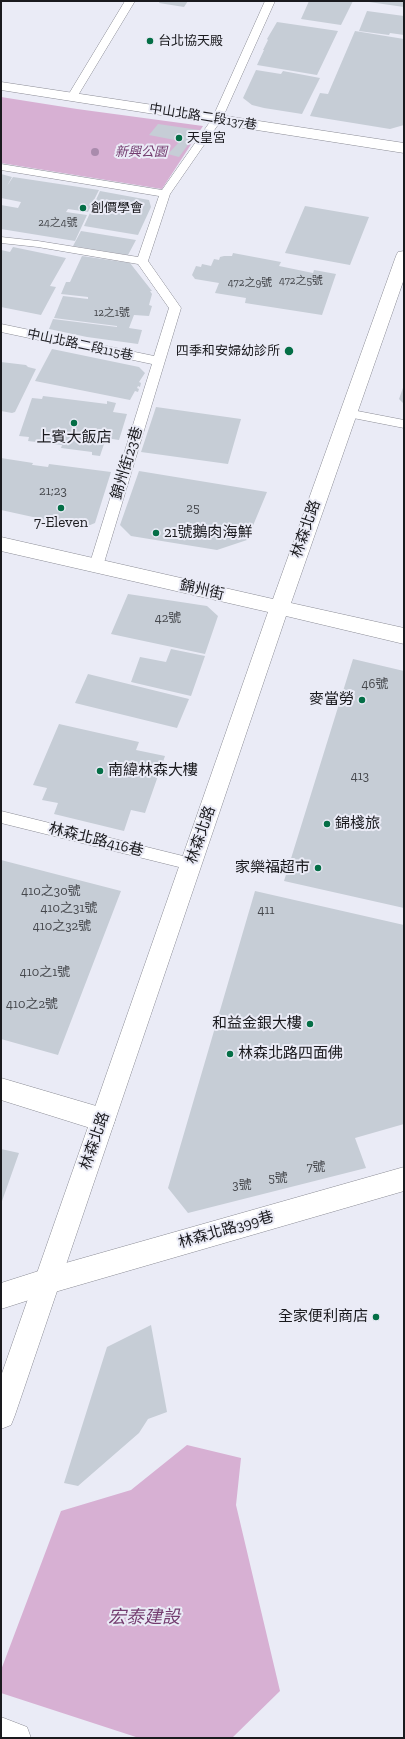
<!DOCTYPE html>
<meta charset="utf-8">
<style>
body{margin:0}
#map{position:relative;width:405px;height:1739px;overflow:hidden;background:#eaebf6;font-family:"Zilla Slab",serif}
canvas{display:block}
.frame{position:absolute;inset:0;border:2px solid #1a1a1e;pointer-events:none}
</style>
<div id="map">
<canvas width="405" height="1739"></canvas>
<div class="frame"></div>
</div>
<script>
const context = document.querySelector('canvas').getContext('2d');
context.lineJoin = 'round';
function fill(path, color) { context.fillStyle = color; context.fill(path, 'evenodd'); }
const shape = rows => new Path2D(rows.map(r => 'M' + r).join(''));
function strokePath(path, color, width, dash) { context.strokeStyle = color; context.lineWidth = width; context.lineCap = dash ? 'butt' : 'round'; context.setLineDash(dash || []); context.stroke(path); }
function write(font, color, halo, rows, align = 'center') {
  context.font = font + ' "Zilla Slab","Noto Sans TC",serif'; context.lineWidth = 4; context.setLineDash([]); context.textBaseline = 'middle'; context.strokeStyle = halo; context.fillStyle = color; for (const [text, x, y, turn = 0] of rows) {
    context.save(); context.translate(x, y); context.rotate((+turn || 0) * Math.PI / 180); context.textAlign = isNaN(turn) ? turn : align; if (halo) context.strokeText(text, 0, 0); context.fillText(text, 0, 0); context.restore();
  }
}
const green = shape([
 [1,97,77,109,203,126,162,189,1,163],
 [187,1445,241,1458,236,1505,280,1691,232,1738,139,1738,1,1693,1,1670,61,1511,131,1490]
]);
const building = shape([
 [160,1,188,1,184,7,159,3],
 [309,1,353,1,341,25,301,19],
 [369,1,404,1,404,7,369,2],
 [367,11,404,16,404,35,390,33,389,35,359,31],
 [277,22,338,31,317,75,257,65,264,50,263,50,268,40,267,39],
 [355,31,404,39,404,125,390,129,310,116,320,93,328,94],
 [256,70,281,74,283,71,320,78,302,114,264,108,275,85,264,108,252,105,243,98],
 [158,124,199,130,179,157,168,154,180,141,149,135],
 [1,174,12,177,7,186,13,177,99,190,88,212,68,209,66,212,87,215,75,241,1,229,1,205,18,208,21,202,1,198],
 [100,191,149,200,151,207,138,235,84,226],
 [305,206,369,217,350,265,285,253],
 [81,231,136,240,128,255,73,246],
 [13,247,66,258,50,286,56,287,41,315,1,307,1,250,10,252],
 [233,253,281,262,279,266,313,273,314,270,336,274,322,315,245,303,246,298,215,293,219,283,195,279,192,275,196,266,201,267,202,264,211,266,214,259,219,260,220,257,224,256,232,256],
 [82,256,130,263,152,291,150,291,152,294,149,305,152,306,149,316,134,315,129,328,142,330,138,344,87,337,49,329,53,319,117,327,117,326,54,318,63,296,88,299,88,297,61,294,66,282,70,282],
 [52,349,139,367,145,373,139,382,141,383,140,387,138,386,137,388,139,389,138,392,135,391,130,400,35,381],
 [1,362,26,365,28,367,36,369,15,412,12,413,1,411],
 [404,385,404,404,399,399],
 [43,396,107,404,107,401,116,403,113,412,127,414,119,440,106,438,100,456,92,455,92,452,61,448,62,445,28,441,29,437,19,436,32,398,42,399],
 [156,407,241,419,228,464,141,452],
 [1,458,33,463,32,465,33,465,48,467,49,464,111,472,95,523,83,528,1,510],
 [139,471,267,492,247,540,217,550,131,536,120,525],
 [128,594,207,606,218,616,205,654,111,634],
 [171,649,205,656,191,696,131,682,140,657,166,662],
 [353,659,404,671,404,908,284,881],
 [88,674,189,699,177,728,75,703],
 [59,724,139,742,136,750,165,756,145,813,131,810,124,831,54,814,58,803,42,800,47,788,33,785],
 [1,860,121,891,58,1055,1,1039],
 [255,891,404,925,404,1124,355,1138,366,1168,188,1213,168,1188],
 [1,1149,19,1153,1,1204],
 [151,1325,167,1412,148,1419,139,1433,78,1486,64,1483,107,1347]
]);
const service = shape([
 [125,1,135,1,77,97,72,100,68,99,67,97,125,1],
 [265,1,275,1,222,119,170,194,148,261,181,308,103,566,101,569,96,571,91,569,89,566,152,364,1,332,1,324,154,356,169,308,138,264,38,247,1,243,1,237,38,241,138,257,159,196,1,170,1,164,162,190,212,119,265,1],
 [347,409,404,420,404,428,343,416,341,413,343,410,347,409],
 [1,811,191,858,196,859,198,864,196,869,191,870,1,823,1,811]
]);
const minor = shape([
 [1,82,404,143,404,153,1,90,1,82],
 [1,1078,103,1108,112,1112,115,1120,112,1128,103,1132,1,1100,1,1078],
 [404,1167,404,1191,48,1294,1,1309,1,1283,48,1268,404,1167],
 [1,1717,27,1727,31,1738,1,1738,1,1717]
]);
const tertiary = shape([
 [404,251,404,279,291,603,404,628,404,644,286,616,15,1415,11,1425,1,1429,1,1376,268,612,1,551,1,537,273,599,396,256,398,252,404,251]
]);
const trees = [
 [95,152]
];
const markers = [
 [150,41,4,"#046e46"],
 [179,138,4,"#046e46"],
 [83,208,4,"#046e46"],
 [289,351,5,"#046e46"],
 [74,423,4,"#046e46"],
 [61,508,4,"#046e46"],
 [156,533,4,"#046e46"],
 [362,700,4,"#046e46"],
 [100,771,4,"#046e46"],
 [327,824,4,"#046e46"],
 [318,868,4,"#046e46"],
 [310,1024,4,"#046e46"],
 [230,1054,4,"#046e46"],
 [376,1317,4,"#046e46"]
];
const farNumbernames = [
 ["24之4號",58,223],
 ["472之5號",301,281],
 ["472之9號",250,283],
 ["12之1號",112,313]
];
const farPoinames = [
 ["台北協天殿",158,41],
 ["天皇宮",187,138],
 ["創價學會",91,208],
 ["四季和安婦幼診所",280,351,"right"]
];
const farStreetnames = [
 ["中山北路二段137巷",203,117,9],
 ["中山北路二段115巷",80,345,12]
];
const farParknames = [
 ["新興公園",141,152]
];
const numberNames = [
 ["21;23",53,491],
 ["25",193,508],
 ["42號",168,618],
 ["46號",375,684],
 ["413",360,776],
 ["410之30號",51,891],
 ["410之31號",69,908],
 ["411",266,910],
 ["410之32號",62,926],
 ["410之1號",45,972],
 ["410之2號",32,1004],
 ["7號",316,1167],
 ["5號",278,1178],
 ["3號",242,1185]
];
const poiNames = [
 ["上賓大飯店",74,438,"center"],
 ["7-Eleven",61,523,"center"],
 ["21號鵝肉海鮮",164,533],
 ["麥當勞",354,700,"right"],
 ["南緯林森大樓",108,771],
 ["錦棧旅",335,824],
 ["家樂福超市",310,868,"right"],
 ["和益金銀大樓",302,1024,"right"],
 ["林森北路四面佛",238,1054],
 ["全家便利商店",368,1317,"right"]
];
const streetNames = [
 ["錦州街23巷",127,463,-73],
 ["林森北路",306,529,-71],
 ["錦州街",202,590,13],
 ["林森北路",201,835,-71],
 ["林森北路416巷",96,840,14],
 ["林森北路",95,1141,-71],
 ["林森北路399巷",226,1230,-16]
];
const nearParknames = [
 ["宏泰建設",144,1618]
];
fill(green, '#d7b0d3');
fill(building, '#c6cdd6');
strokePath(service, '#8b8c95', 1);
strokePath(minor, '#8b8c95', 1);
strokePath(tertiary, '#8b8c95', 1);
fill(service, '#fff');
fill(minor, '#fff');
fill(tertiary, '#fff');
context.fillStyle = '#a98bac';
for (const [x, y] of trees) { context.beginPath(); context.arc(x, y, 4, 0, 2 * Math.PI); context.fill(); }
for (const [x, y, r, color] of markers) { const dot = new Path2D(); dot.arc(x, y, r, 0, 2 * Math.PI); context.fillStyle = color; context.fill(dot); strokePath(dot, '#eaebf6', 1.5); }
write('11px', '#45474c', null, farNumbernames);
write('13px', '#1a1a1e', '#eaebf6', farPoinames, 'left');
write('13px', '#1a1a1e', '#eaebf6', farStreetnames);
write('italic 13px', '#733c6f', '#eaebf6', farParknames);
write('13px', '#45474c', null, numberNames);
write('15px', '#1a1a1e', '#eaebf6', poiNames, 'left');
write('15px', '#1a1a1e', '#eaebf6', streetNames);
write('italic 18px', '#733c6f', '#eaebf6', nearParknames);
</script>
